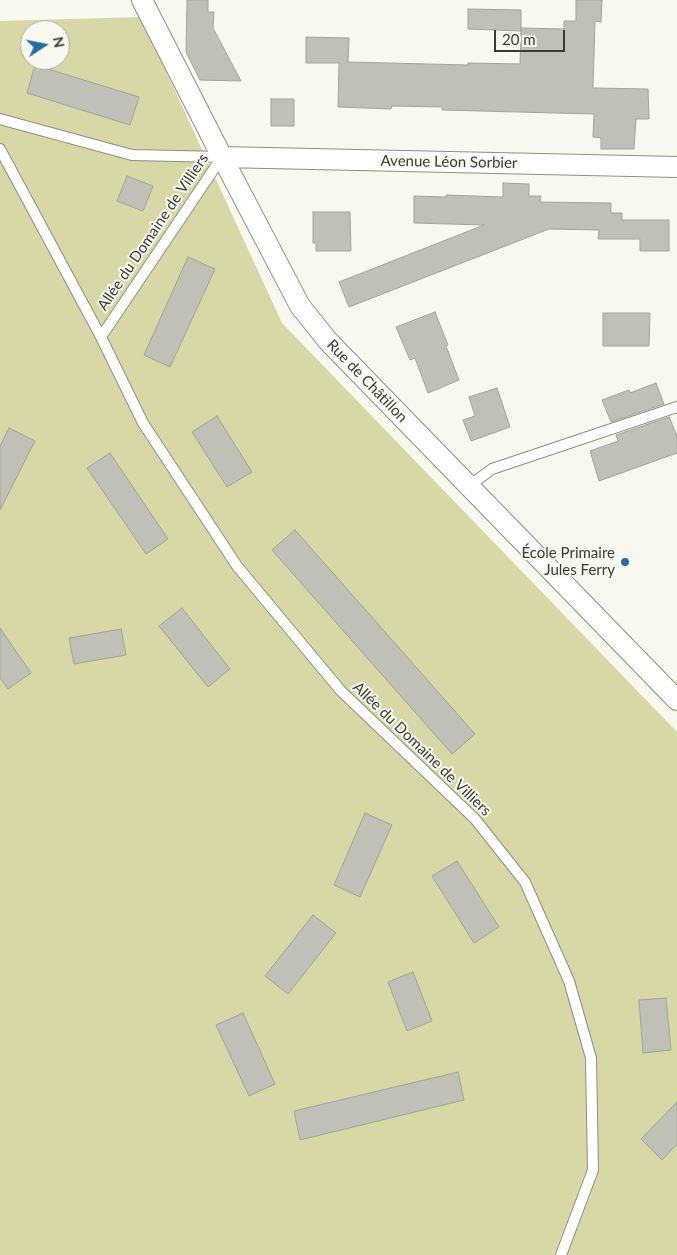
<!DOCTYPE html>
<meta charset="utf-8">
<style>
body{margin:0}
#map{position:relative;width:677px;height:1255px;overflow:hidden;background:#f8f8ef;font-family:Lato,sans-serif}
canvas{display:block}
.north{position:absolute;left:20px;top:20px;width:50px;height:50px;box-sizing:border-box;background:#f8f8ef;border:1px solid #acaca5;border-radius:50%;rotate:79deg;font-size:14px;font-weight:700;line-height:20px;text-align:center;color:#3a3a37}
.north::after{content:'';display:block;margin:auto;width:18px;height:22px;background:#276da1;clip-path:polygon(50% 0,100% 100%,50% 72%,0 100%)}
.scale{position:absolute;left:494px;top:30px;width:71px;height:22px;box-sizing:border-box;border:2px solid #3a3a37;border-top:0;padding-left:6px;font-size:15px;line-height:18px;white-space:nowrap;color:#3a3a37;-webkit-text-stroke:4px #f8f8ef;paint-order:stroke}
</style>
<div id="map">
<canvas width="677" height="1255"></canvas>
<div class="north">N</div>
<div class="scale">20 m</div>
</div>
<script>
const context = document.querySelector('canvas').getContext('2d');
context.lineJoin = 'round';
function fill(path, color) { context.fillStyle = color; context.fill(path, 'evenodd'); }
const shape = rows => new Path2D(rows.map(r => 'M' + r).join(''));
function strokePath(path, color, width, dash) { context.strokeStyle = color; context.lineWidth = width; context.lineCap = dash ? 'butt' : 'round'; context.setLineDash(dash || []); context.stroke(path); }
function write(font, color, halo, rows, align = 'center') {
  context.font = font + ' Lato,sans-serif'; context.lineWidth = 4; context.setLineDash([]); context.textBaseline = 'middle'; context.strokeStyle = halo; context.fillStyle = color; for (const [text, x, y, turn = 0] of rows) {
    context.save(); context.translate(x, y); context.rotate((+turn || 0) * Math.PI / 180); context.textAlign = isNaN(turn) ? turn : align; if (halo) context.strokeText(text, 0, 0); context.fillText(text, 0, 0); context.restore();
  }
}
const green = shape([
 [141,17,282,323,677,732,677,1255,0,1255,0,21],
 [30,30,60,30,60,60,30,60]
]);
const building = shape([
 [187,0,208,0,208,12,214,12,213,28,241,81,200,80,186,52,187,0],
 [576,0,602,0,601,22,595,21,593,88,648,89,649,119,636,119,634,149,601,149,601,138,593,137,594,114,442,110,442,107,392,106,391,109,338,107,339,63,306,63,306,37,349,38,348,62,468,65,468,63,520,64,521,28,564,29,564,21,576,21,576,0],
 [468,9,521,10,521,31,468,29,468,9],
 [35,65,139,97,130,125,27,93,35,65],
 [271,99,294,99,294,126,271,126,271,99],
 [127,176,153,186,143,211,117,201,127,176],
 [503,183,529,184,529,196,541,196,540,202,611,203,611,213,622,213,622,220,669,220,669,251,640,251,640,239,598,239,599,230,549,229,349,307,339,282,484,225,414,223,414,196,446,197,446,195,503,197,503,183],
 [313,212,350,212,351,251,316,251,316,243,313,243,313,212],
 [188,257,215,269,170,367,144,355,188,257],
 [435,312,448,345,446,346,459,380,428,393,415,358,410,360,396,327,435,312],
 [603,313,650,313,649,346,603,346,603,313],
 [656,383,664,404,611,422,602,400,629,390,630,393,656,383],
 [497,388,510,427,471,441,463,420,475,416,469,397,497,388],
 [217,416,252,472,227,487,192,432,217,416],
 [669,417,677,436,677,453,599,481,590,451,618,441,616,435,669,417],
 [9,428,35,441,0,510,0,446,9,428],
 [110,453,168,539,146,554,87,468,110,453],
 [295,530,475,734,452,754,272,550,295,530],
 [182,608,230,669,208,687,159,626,182,608],
 [0,628,31,673,8,689,0,678,0,628],
 [121,629,126,655,74,664,69,638,121,629],
 [365,813,392,825,360,897,334,885,365,813],
 [457,861,499,927,474,943,432,876,457,861],
 [313,915,336,933,288,994,265,976,313,915],
 [413,972,432,1021,407,1031,388,982,413,972],
 [666,998,671,1050,643,1053,639,1000,666,998],
 [243,1013,275,1084,249,1096,216,1025,243,1013],
 [458,1072,464,1100,300,1140,294,1111,458,1072],
 [677,1102,677,1144,662,1160,641,1139,677,1102]
]);
const service = shape([
 [0,119,132,155,222,157],
 [0,149,101,337,143,423,237,566,341,691,475,819,525,882,569,981,591,1058,593,1170,561,1255],
 [101,337,222,157],
 [469,486,492,469,677,407]
]);
const minor = shape([
 [142,0,222,157,300,306,328,341,677,700],
 [222,157,677,167]
]);
const markers = [
 [625,562,5,"#276da1"]
];
const streetNames = [
 ["Avenue Léon Sorbier",449,162,1],
 ["Allée du Domaine de Villiers",153,232,-56],
 ["Rue de Châtillon",367,381,46],
 ["Allée du Domaine de Villiers",422,749,44]
];
const poiNames = [
 ["École Primaire",615,553],
 ["Jules Ferry",615,570]
];
fill(green, '#d7d8a6');
fill(building, '#c0c0b7');
strokePath(building, '#a2a39a', 1);
strokePath(service, '#8e8e85', 12);
strokePath(minor, '#8e8e85', 22);
strokePath(service, '#fff', 10);
strokePath(minor, '#fff', 20);
for (const [x, y, r, color] of markers) { const dot = new Path2D(); dot.arc(x, y, r, 0, 2 * Math.PI); context.fillStyle = color; context.fill(dot); strokePath(dot, '#f8f8ef', 2); }
write('15px', '#3a3a37', '#f8f8ef', streetNames);
write('15px', '#3a3a37', '#f8f8ef', poiNames, 'right');
</script>
